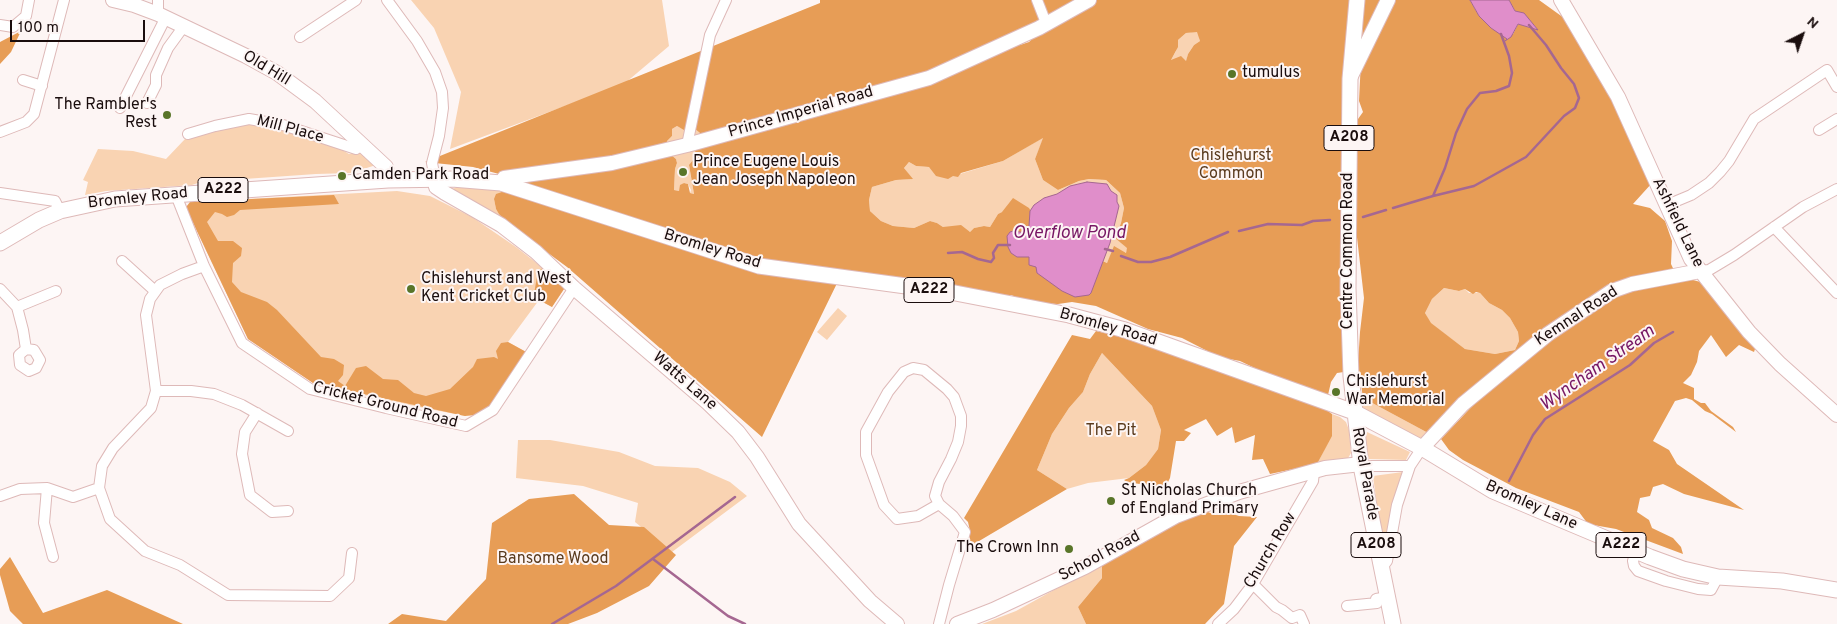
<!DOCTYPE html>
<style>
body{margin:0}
#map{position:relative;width:1837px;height:624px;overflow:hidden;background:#fdf5f4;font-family:Overpass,sans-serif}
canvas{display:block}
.north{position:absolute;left:1777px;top:10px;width:50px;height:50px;-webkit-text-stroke:4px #fdf5f4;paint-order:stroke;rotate:41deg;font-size:14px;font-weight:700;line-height:20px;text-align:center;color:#1a0d0d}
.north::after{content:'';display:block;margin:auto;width:18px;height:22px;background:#1a0d0d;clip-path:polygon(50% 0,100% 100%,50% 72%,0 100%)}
.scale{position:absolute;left:10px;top:20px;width:135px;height:22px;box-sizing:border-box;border:2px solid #1a0d0d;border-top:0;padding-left:6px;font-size:15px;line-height:18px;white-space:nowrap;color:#1a0d0d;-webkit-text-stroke:4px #fdf5f4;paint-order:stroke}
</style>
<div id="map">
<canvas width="1837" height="624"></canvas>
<div class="north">N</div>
<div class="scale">100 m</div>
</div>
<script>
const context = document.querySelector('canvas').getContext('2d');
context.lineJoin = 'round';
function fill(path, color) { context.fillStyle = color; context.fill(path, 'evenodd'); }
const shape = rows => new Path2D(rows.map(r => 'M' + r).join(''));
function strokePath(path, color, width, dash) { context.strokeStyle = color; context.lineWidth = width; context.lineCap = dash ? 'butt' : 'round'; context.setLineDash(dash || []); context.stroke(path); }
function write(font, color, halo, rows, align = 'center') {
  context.font = font + ' Overpass,sans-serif'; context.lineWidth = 4; context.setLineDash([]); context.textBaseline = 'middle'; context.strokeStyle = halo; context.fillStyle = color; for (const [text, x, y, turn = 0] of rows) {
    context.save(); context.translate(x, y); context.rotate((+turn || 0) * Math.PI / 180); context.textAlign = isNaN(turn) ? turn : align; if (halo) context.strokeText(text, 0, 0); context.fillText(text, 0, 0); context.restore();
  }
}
const green = shape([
 [411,0,662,0,669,46,624,84,450,149,461,92,434,28],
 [1198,31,1200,41,1194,45,1188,54,1186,62,1171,60,1176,51,1178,40,1186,33],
 [250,121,331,143,349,154,359,152,364,154,376,165,351,173,316,174,201,182,192,185,106,191,85,195,88,182,83,180,98,149,133,151,166,159,185,139,216,127],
 [677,126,681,128,695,129,700,133,701,144,693,155,693,160,689,166,694,194,690,193,691,190,688,184,684,183,679,191,674,190,675,169,677,163,676,159,670,154,667,141,672,136,672,129],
 [1044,137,1035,159,1043,180,1058,190,1079,181,1089,179,1106,180,1120,193,1124,208,1121,223,1115,238,1128,248,1125,254,1111,255,1107,263,1002,212,998,214,990,227,984,226,974,228,970,232,955,227,943,227,937,223,930,221,914,228,893,226,881,221,870,211,869,200,872,187,896,180,912,179,904,168,909,162,916,166,929,167,953,176,1003,161],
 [457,187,482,187,508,192,494,199,496,209,506,222,452,189],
 [397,191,430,196,472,217,516,247,566,286,552,307,539,300,508,342,528,353,465,416,389,401,313,383,248,339,187,210,187,206,190,202],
 [1444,288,1459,291,1465,289,1469,293,1480,293,1489,303,1502,310,1510,318,1518,332,1519,341,1515,350,1495,354,1465,349,1430,323,1425,313,1432,299],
 [838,308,847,316,827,340,817,332],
 [1102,353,1152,406,1161,430,1158,449,1146,465,1129,478,1088,483,1067,489,1037,470,1052,434,1069,408,1083,392,1090,374],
 [1363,398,1430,434,1421,438,1416,437,1364,409,1359,404],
 [1332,414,1340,417,1346,422,1349,430,1351,453,1347,460,1317,464,1331,436],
 [1367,432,1410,452,1406,460,1368,459,1364,436],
 [518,440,550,440,619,452,655,466,698,468,730,482,747,496,672,552,635,522,638,503,583,486,516,478],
 [1403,472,1386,552,1378,513,1373,476],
 [1102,561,1102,578,1078,607,1086,624,982,624,1016,611,1090,570]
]);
const forest = shape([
 [820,0,1356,0,1344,372,1337,373,1331,382,1328,395,1261,371,1240,361,1219,357,1182,338,1148,329,1096,306,1072,302,1058,304,1031,303,1011,295,992,295,931,279,911,279,843,271,762,437,567,267,506,222,499,214,496,209,494,199,496,194,502,192,508,192,526,184,525,181,473,167,425,162,820,3],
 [1043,10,1048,15,1039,32,1029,42,1020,45,1020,39,1038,22],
 [1197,32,1200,41,1194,45,1188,54,1186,61,1181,56,1171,60,1178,47,1178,40,1186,33],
 [677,126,684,130,695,129,700,133,693,160,689,165,694,194,690,193,688,184,684,183,680,185,679,191,674,190,675,169,677,163,676,159,670,154,667,141,672,136,672,129],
 [1043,138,1035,159,1043,180,1058,190,1079,181,1089,179,1106,180,1120,193,1124,208,1121,223,1115,238,1127,248,1126,253,1114,246,1107,263,1096,258,1041,229,1029,208,1013,198,1002,212,998,214,990,227,984,226,974,228,970,232,961,225,943,227,937,223,930,221,914,228,893,226,881,221,870,211,869,200,872,187,896,180,913,179,904,168,909,162,916,166,929,167,936,176,948,179,953,176,958,177,961,173,1003,161],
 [1364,0,1470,0,1479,16,1491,28,1513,34,1518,24,1537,29,1524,14,1515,11,1509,0,1539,0,1564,18,1608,90,1652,183,1633,204,1650,208,1665,221,1672,241,1671,264,1679,281,1693,280,1704,283,1756,346,1754,352,1739,345,1726,357,1711,335,1699,351,1697,362,1691,375,1683,383,1694,388,1694,399,1701,403,1705,403,1711,411,1733,427,1736,432,1712,414,1705,411,1692,400,1686,398,1675,401,1653,441,1669,450,1677,464,1744,510,1684,494,1663,484,1653,487,1650,496,1640,498,1637,512,1649,520,1652,528,1673,538,1681,547,1683,554,1616,529,1588,524,1579,512,1516,488,1463,460,1449,450,1441,439,1480,398,1430,434,1363,398,1358,364,1360,332,1364,298,1355,220,1353,192,1358,119,1363,112,1359,101],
 [1444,288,1459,291,1465,289,1473,294,1476,292,1480,293,1489,303,1502,310,1510,318,1518,332,1519,341,1515,350,1495,354,1465,349,1431,323,1425,313,1432,299],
 [21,31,11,52,0,64,0,42],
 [334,195,339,204,240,210,234,215,227,217,222,214,215,212,207,222,218,241,233,241,242,248,241,256,233,263,232,282,241,292,267,302,277,310,321,357,334,359,344,365,343,375,338,381,345,386,356,368,366,366,383,379,398,380,414,393,426,396,450,389,473,367,477,359,494,357,498,359,496,351,501,343,508,342,528,353,490,406,476,415,465,416,313,383,248,339,187,210,187,206,190,202],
 [543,268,566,286,552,307,539,300,534,294,538,271],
 [1096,331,1132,339,1319,405,1332,414,1332,436,1317,464,1270,474,1263,459,1252,460,1255,435,1235,443,1232,427,1217,436,1206,419,1184,430,1191,433,1184,441,1176,441,1170,478,1165,488,1127,482,1124,480,1129,478,1146,465,1158,449,1161,430,1152,406,1102,353,1090,374,1083,392,1069,408,1052,434,1037,470,1067,489,969,547,970,531,968,522,964,518,1072,335,1090,339],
 [574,494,609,525,644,527,676,555,649,586,597,613,568,624,388,624,402,614,446,621,486,579,492,523,529,499],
 [1208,512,1215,515,1233,514,1239,516,1257,517,1234,546,1224,604,1205,624,1086,624,1078,607,1102,578,1102,561,1180,520],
 [10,557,43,613,107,590,183,624,23,624,10,611,0,575,0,569]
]);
const water = shape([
 [1470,0,1509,0,1515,11,1524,13,1538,30,1518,24,1511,37,1505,41,1507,39,1491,28,1479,16,1470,0],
 [1087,182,1107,184,1111,191,1117,195,1117,202,1119,206,1110,243,1091,293,1089,295,1075,297,1062,291,1037,273,1036,267,1029,265,1029,257,1017,257,1011,253,1008,247,1007,236,1010,232,1013,231,1026,233,1029,226,1030,211,1034,205,1044,198,1057,194,1070,186,1087,182]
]);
const stream = shape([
 [1433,196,1474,186,1526,157,1564,116,1575,108,1579,98,1574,84,1561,68,1546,45,1529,25],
 [1393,208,1433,196,1445,168,1456,133,1467,109,1480,93,1496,91,1509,86,1512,73,1509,56,1501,34],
 [1363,217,1386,210],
 [1239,231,1268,224,1302,225,1313,221,1330,220],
 [1105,249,1113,251],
 [948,253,962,252,978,259,991,262,994,258,993,253,998,245,1010,245],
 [1121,256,1138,262,1151,262,1170,257,1228,232],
 [1509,481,1533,435,1545,419,1630,365,1654,343,1673,332],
 [653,559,728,616,745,624],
 [552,624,616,586,735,497]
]);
const street = shape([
 [158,0,158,14],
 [387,0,417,41,435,72,442,92,443,108,439,136,432,163,435,179],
 [1037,0,1046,23],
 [0,25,13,27,26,16,29,0],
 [300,37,356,0],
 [23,80,42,86],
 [147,103,156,85,156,75,168,48,184,26],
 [120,108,166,17],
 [1819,130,1837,119],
 [0,132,26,122,34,114,64,0],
 [188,134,215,126,249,119,283,125,356,149,362,145],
 [687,145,710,35,726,0],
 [0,193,55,201,60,211],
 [176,195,204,266,242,343,310,389,386,408,466,426,493,410,574,288],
 [1667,205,1691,195,1709,183,1720,172,1729,161,1754,119,1827,70,1837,87],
 [1774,227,1837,293],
 [122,261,155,291],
 [204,266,182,274,160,285,150,299,146,315,156,391,151,408,113,448,102,466,99,488,110,519,145,551,180,565,228,595,330,596,349,578,352,553],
 [1700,271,1709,270,1734,255,1803,207,1837,189],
 [0,289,17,307],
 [26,349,23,330,17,307,56,291],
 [26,349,34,350,40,360,36,368,29,371,20,365,19,355,26,349],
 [156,391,191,391,214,394,242,405,288,431],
 [257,413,245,432,242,454,250,495,272,512,288,511],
 [1361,466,1410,466],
 [47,488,44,523,53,557],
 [0,496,20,489,47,488,73,497,99,488],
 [939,504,918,516,897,519,884,505,866,455,866,432,888,392,904,372,913,368,924,370,947,389,954,397,961,416,961,426,958,442,951,459,939,482,935,496,939,504,953,516,965,532,949,585,939,624],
 [1636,551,1633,561,1634,566,1638,571,1666,581,1698,589,1711,590,1718,577],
 [1381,569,1387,561,1397,505,1410,466,1422,448],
 [1253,584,1276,607,1282,610,1292,618,1300,615,1304,624],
 [1347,606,1377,603,1376,599,1388,597],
 [1218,624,1234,609,1253,584,1313,481,1314,472]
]);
const secondary = shape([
 [113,0,134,5,158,14,246,56,277,73,315,101,386,167,388,180],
 [1561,0,1618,97,1691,259,1749,332,1780,364,1837,415],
 [1351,76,1388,0],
 [435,179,436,187,445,193,501,225,536,252,574,288,708,403,738,432,757,457,799,524,870,601,897,624],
 [501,183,504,178,612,163,687,145,929,78,1039,28,1089,0],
 [1422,448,1463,404,1548,334,1612,291,1632,284,1700,271],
 [957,624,993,610,1085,567,1176,516,1239,492,1325,468,1361,464]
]);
const primary = shape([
 [1357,0,1350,79,1348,288,1351,376,1361,466,1393,624],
 [0,243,39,220,60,211,115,199,388,180,452,179,501,183,759,266,950,292,1069,315,1125,330,1354,412,1422,448,1493,491,1650,557,1683,569,1718,577,1782,581,1837,590]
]);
const markers = [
 [1232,74,5,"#597529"],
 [167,115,5,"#597529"],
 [683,172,5,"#597529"],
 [342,176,5,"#597529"],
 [411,289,5,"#597529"],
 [1336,392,5,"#597529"],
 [1111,501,5,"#597529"],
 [1069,549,5,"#597529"]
];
const shields = [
 [1349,138,50],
 [223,190,50],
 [929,290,50],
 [1376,545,50],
 [1621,545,50]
];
const shieldNames = [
 ["A208",1349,138],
 ["A222",223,190],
 ["A222",929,290],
 ["A208",1376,545],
 ["A222",1621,545]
];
const streetNames = [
 ["Old Hill",266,69,31],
 ["Prince Imperial Road",801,113,-16],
 ["Mill Place",290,130,15],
 ["Bromley Road",138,199,-6],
 ["Ashfield Lane",1677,223,64],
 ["Bromley Road",712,250,17],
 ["Centre Common Road",1349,251,-90],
 ["Kemnal Road",1577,317,-33],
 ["Bromley Road",1108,328,16],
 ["Watts Lane",684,382,41],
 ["Cricket Ground Road",385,406,14],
 ["Royal Parade",1364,474,80],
 ["Bromley Lane",1531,506,24],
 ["Church Row",1271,551,-59],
 ["School Road",1100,557,-28]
];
const poiNames = [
 ["tumulus",1242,74],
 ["The Rambler's",157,106,"right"],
 ["Rest",157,124,"right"],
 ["Prince Eugene Louis",693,163],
 ["Jean Joseph Napoleon",693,181],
 ["Camden Park Road",352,176],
 ["Chislehurst and West",421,280],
 ["Kent Cricket Club",421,298],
 ["Chislehurst",1346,383],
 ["War Memorial",1346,401],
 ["St Nicholas Church",1121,492],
 ["of England Primary",1121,510],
 ["The Crown Inn",1059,549,"right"]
];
const parkNames = [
 ["Chislehurst",1231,157],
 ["Common",1231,175],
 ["The Pit",1111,432],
 ["Bansome Wood",553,560]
];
const waterNames = [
 ["Overflow Pond",1069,234],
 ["Wyncham Stream",1598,369,-35]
];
fill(green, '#f9d3b2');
fill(forest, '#e79d56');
fill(water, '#e08eca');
strokePath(water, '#a56791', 1);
strokePath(stream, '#a56791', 2.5);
strokePath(street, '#deb9b8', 12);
strokePath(secondary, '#deb9b8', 16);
strokePath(primary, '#deb9b8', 17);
strokePath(street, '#fff', 10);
strokePath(secondary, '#fff', 14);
strokePath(primary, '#fff', 15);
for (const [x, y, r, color] of markers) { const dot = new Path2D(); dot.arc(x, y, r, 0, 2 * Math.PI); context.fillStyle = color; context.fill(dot); strokePath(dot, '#fdf5f4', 2); }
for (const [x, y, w] of shields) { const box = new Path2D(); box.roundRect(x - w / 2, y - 12.5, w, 25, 4); context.fillStyle = '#fdf5f4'; context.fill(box); strokePath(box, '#1a0d0d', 1); }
write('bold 15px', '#1a0d0d', null, shieldNames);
write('16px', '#1a0d0d', '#fdf5f4', streetNames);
write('16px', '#1a0d0d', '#fdf5f4', poiNames, 'left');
write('16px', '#5a3b1e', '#fdf5f4', parkNames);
write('italic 18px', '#771764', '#fdf5f4', waterNames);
</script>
